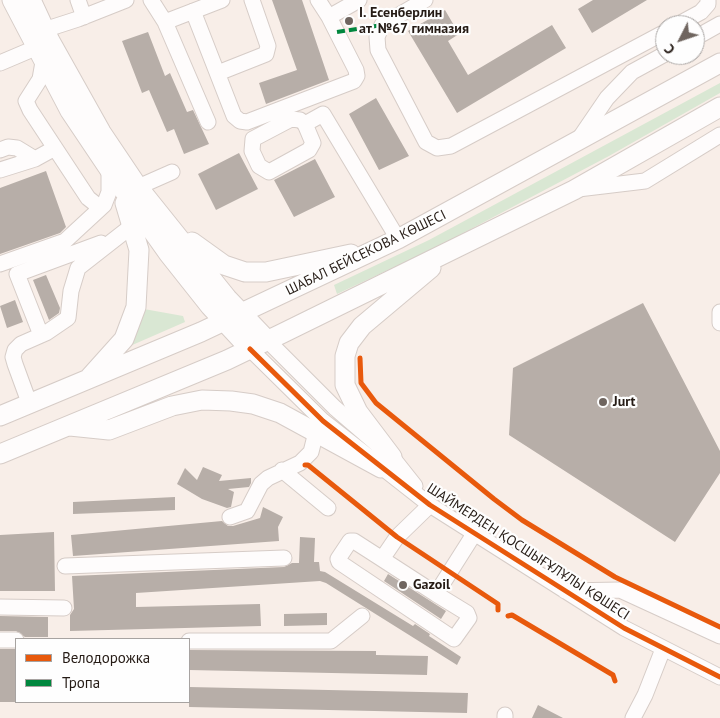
<!DOCTYPE html>
<meta charset="utf-8">
<style>
body{margin:0}
#map{position:relative;width:720px;height:718px;overflow:hidden;background:#f8eee8;font-family:"PT Sans",sans-serif}
canvas{display:block}
.legend{position:absolute;left:15px;top:638px;width:175px;height:65px;box-sizing:border-box;background:#fefefe;border:1px solid #a7a3a1;margin:0;padding:6px 9px;list-style:none;font-size:15px;color:#251b15}
.legend li{display:flex;align-items:center;gap:10px;height:25px}
.legend b{width:25px;border:1px solid #a7a3a1}
.north{position:absolute;left:655px;top:15px;width:50px;height:50px;box-sizing:border-box;background:#fefefe;border:1px solid #a7a3a1;border-radius:50%;rotate:229deg;font-size:14px;font-weight:700;line-height:20px;text-align:center;color:#251b15}
.north::after{content:'';display:block;margin:auto;width:18px;height:22px;background:#6f655f;clip-path:polygon(50% 0,100% 100%,50% 72%,0 100%)}
</style>
<div id="map">
<canvas width="720" height="718"></canvas>
<ul class="legend">
<li><b style="height:6px;background:#e8590c"></b>Велодорожка</li>
<li><b style="height:6px;background:#00873e"></b>Тропа</li>
</ul>
<div class="north">С</div>
</div>
<script>
const context = document.querySelector('canvas').getContext('2d');
context.lineJoin = 'round';
function fill(path, color) { context.fillStyle = color; context.fill(path, 'evenodd'); }
const shape = rows => new Path2D(rows.map(r => 'M' + r).join(''));
function strokePath(path, color, width, dash) { context.strokeStyle = color; context.lineWidth = width; context.lineCap = dash ? 'butt' : 'round'; context.setLineDash(dash || []); context.stroke(path); }
function write(font, color, halo, rows, align = 'center') {
  context.font = font + ' "PT Sans",sans-serif'; context.lineWidth = 4.5; context.setLineDash([]); context.textBaseline = 'middle'; context.strokeStyle = halo; context.fillStyle = color; for (const [text, x, y, turn = 0] of rows) {
    context.save(); context.translate(x, y); context.rotate((+turn || 0) * Math.PI / 180); context.textAlign = isNaN(turn) ? turn : align; if (halo) context.strokeText(text, 0, 0); context.fillText(text, 0, 0); context.restore();
  }
}
const green = shape([
 [720,83,720,93,609,156,433,249,337,294,334,285,429,240],
 [144,309,183,316,185,322,130,346]
]);
const building = shape([
 [272,0,302,0,329,80,266,104,259,83,297,70],
 [593,0,647,0,592,33,578,9],
 [445,10,459,34,448,41,468,75,552,25,566,48,457,113,408,31],
 [148,32,165,76,170,73,187,112,193,110,209,144,184,154,174,129,167,132,149,90,142,93,122,41],
 [376,98,409,156,379,170,349,114],
 [239,153,258,189,216,210,198,174],
 [315,159,335,197,294,217,274,180],
 [46,171,66,227,60,233,0,254,0,188],
 [46,275,60,308,59,313,49,320,33,280],
 [15,300,23,322,7,328,0,306],
 [643,303,720,451,720,473,675,542,509,435,513,368],
 [203,467,222,475,219,481,251,478,251,483,249,487,228,489,234,492,231,507,227,508,202,499,177,484,185,468,197,480],
 [175,497,175,510,73,514,73,502],
 [263,507,283,517,278,527,279,541,73,556,71,535,222,521,228,526,233,526,260,518],
 [54,532,55,591,0,591,0,535],
 [300,537,315,538,314,562,319,562,320,571,325,572,413,626,415,624,430,634,429,636,461,657,457,665,326,583,320,581,136,593,136,607,260,604,261,626,70,631,70,615,74,609,72,576,284,567,292,563,299,563],
 [388,574,446,611,441,619,384,581],
 [327,613,327,625,284,626,284,614],
 [0,616,48,617,48,637,25,637,16,631,0,631],
 [0,649,16,649,16,702,0,702],
 [189,650,376,651,376,655,428,656,427,675,189,670],
 [189,687,468,693,467,713,189,707],
 [538,705,563,718,532,718]
]);
const minor = shape([
 [78,0,84,17],
 [151,0,165,22,208,122],
 [318,0,329,17,359,0],
 [425,0,382,25,377,37,378,50,426,142,437,148,451,146,665,32],
 [193,11,234,116,240,121,247,122,354,81,357,76,356,70,329,17],
 [165,22,222,0],
 [677,25,701,12,708,4,708,0],
 [44,30,78,19,126,0],
 [695,38,720,24],
 [43,62,40,79,26,101,30,110,88,198,98,206,104,205],
 [0,63,47,43],
 [218,73,266,54,268,46,252,0],
 [305,124,300,120,291,119,253,139,252,151,259,166,269,172,309,150,313,143,305,124,323,114,398,239],
 [579,139,607,98,632,72,665,54],
 [0,150,8,147,17,148,35,159,55,148],
 [0,170,35,159],
 [138,187,172,172],
 [578,189,645,181,720,135],
 [0,264,65,241,104,205,109,192,109,169],
 [720,312,720,323],
 [41,335,17,274,101,243],
 [268,341,335,408,392,457,415,486],
 [250,349,323,421,430,505,624,628,720,677],
 [30,405,15,364,13,357,15,350,21,344,46,333,68,318,71,291,78,268,133,225],
 [282,470,328,508],
 [430,505,397,537,382,559,436,594,474,534],
 [230,517,247,511,261,484,268,478,300,463,311,452,316,432],
 [382,559,354,541,350,541,338,559,339,562,454,639,469,618,467,613,436,594],
 [65,566,284,558],
 [565,591,620,590,720,636],
 [0,607,64,608],
 [0,640,16,640],
 [189,641,331,641,362,616],
 [505,718,505,715],
 [633,718,645,695,663,649]
]);
const major = shape([
 [12,0,70,111,117,181,168,253,210,306,250,349],
 [31,0,50,41,101,132,138,187,227,298,268,341],
 [192,242,224,265,245,272,266,272,351,254],
 [89,378,124,339,136,307,139,250,125,203],
 [0,416,201,332,398,239,720,63],
 [70,426,109,430,172,406,202,400,231,401,253,404,280,413,381,468],
 [0,454,227,360,281,334,574,190,720,107],
 [392,457,358,412,345,385,345,356,349,343,362,326,431,268]
]);
const quiet = shape([
 [337,32,382,25]
]);
const cycleway = shape([
 [250,349,323,421,430,505,624,628,720,677],
 [360,358,361,383,376,403,494,499,522,520,615,577,720,627],
 [305,465,308,465,397,537,498,604,498,610],
 [508,616,512,615,613,675,615,681]
]);
const markers = [
 [349,21,5,"#6f655f"],
 [603,402,5,"#6f655f"],
 [403,585,5,"#6f655f"]
];
const poiNames = [
 ["І. Есенберлин",359,13],
 ["ат. №67 гимназия",359,29],
 ["Jurt",613,402],
 ["Gazoil",413,585]
];
const streetNames = [
 ["ШАБАЛ БЕЙСЕКОВА КӨШЕСІ",366,253,-26],
 ["ШАЙМЕРДЕН ҚОСШЫҒҰЛҰЛЫ КӨШЕСІ",528,552,33]
];
fill(green, '#d9e7d3');
fill(building, '#b7aea8');
strokePath(minor, '#d6ccc7', 17);
strokePath(major, '#d6ccc7', 21);
strokePath(minor, '#fefcfc', 15);
strokePath(major, '#fefcfc', 19);
strokePath(quiet, '#00873e', 4, [8, 4]);
strokePath(cycleway, '#e8590c', 5);
for (const [x, y, r, color] of markers) { const dot = new Path2D(); dot.arc(x, y, r, 0, 2 * Math.PI); context.fillStyle = color; context.fill(dot); strokePath(dot, '#fefefe', 2); }
write('bold 14px', '#251b15', '#fefefe', poiNames, 'left');
write('14px', '#251b15', '#fefefe', streetNames);
</script>
